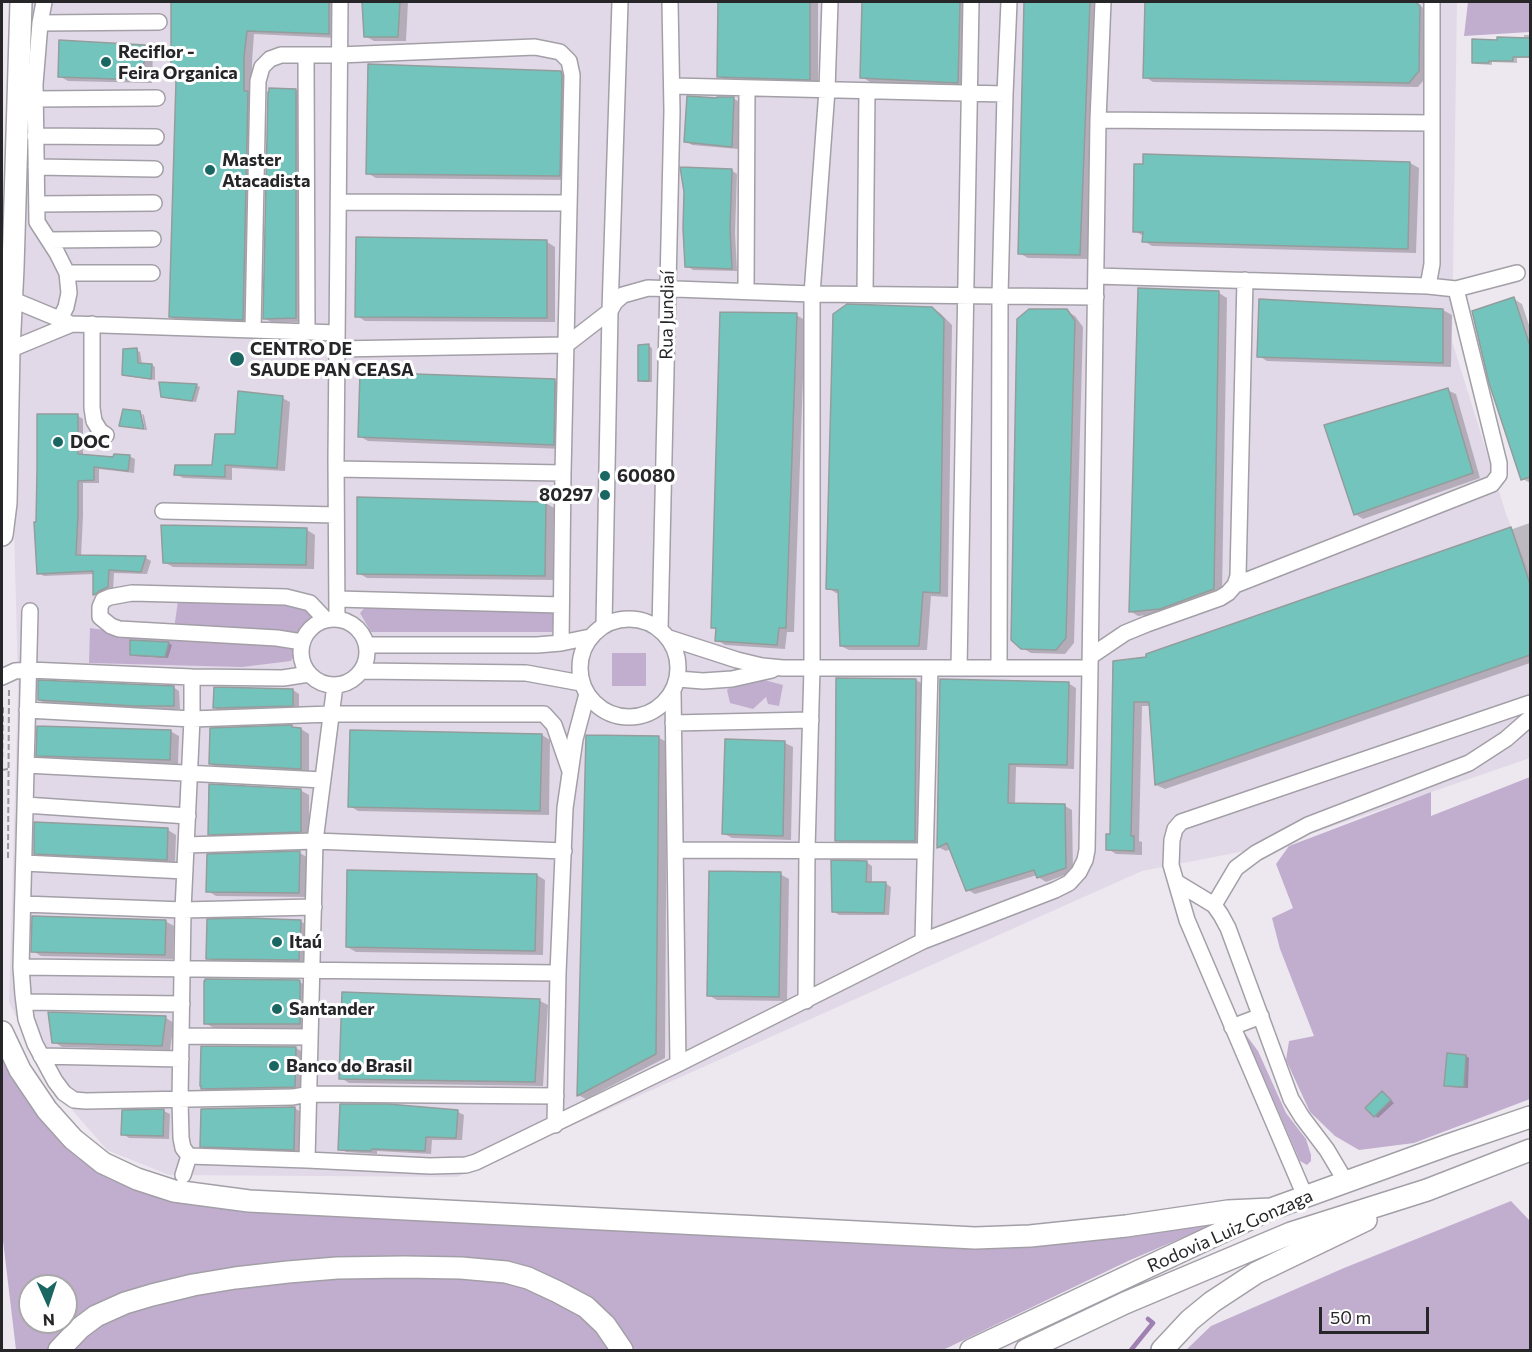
<!DOCTYPE html>
<meta charset="utf-8">
<style>
body{margin:0}
#map{position:relative;width:1532px;height:1352px;overflow:hidden;background:#ede8f0;font-family:Commissioner,sans-serif}
canvas{display:block}
.frame{position:absolute;inset:0;border:3px solid #262528;pointer-events:none}
.north{position:absolute;left:18px;top:1274px;width:60px;height:60px;box-sizing:border-box;background:#fff;border:2px solid #a8a8a9;border-radius:50%;rotate:177deg;font-size:16px;font-weight:700;line-height:24px;text-align:center;color:#262528}
.north::after{content:'';display:block;margin:auto;width:21px;height:27px;background:#196662;clip-path:polygon(50% 0,100% 100%,50% 72%,0 100%)}
.scale{position:absolute;left:1319px;top:1307px;width:110px;height:27px;box-sizing:border-box;border:3px solid #262528;border-top:0;padding-left:8px;font-size:18px;line-height:21px;white-space:nowrap;color:#262528;-webkit-text-stroke:4px #fff;paint-order:stroke}
</style>
<div id="map">
<canvas width="1532" height="1352"></canvas>
<div class="frame"></div>
<div class="north">N</div>
<div class="scale">50 m</div>
</div>
<script>
const context = document.querySelector('canvas').getContext('2d');
context.lineJoin = 'round';
function fill(path, color) { context.fillStyle = color; context.fill(path, 'evenodd'); }
const shape = rows => new Path2D(rows.map(r => 'M' + r).join(''));
function strokePath(path, color, width, dash) { context.strokeStyle = color; context.lineWidth = width; context.lineCap = dash ? 'butt' : 'round'; context.setLineDash(dash || []); context.stroke(path); }
function write(font, color, halo, rows, align = 'center') {
  context.font = font + ' Commissioner,sans-serif'; context.lineWidth = 6; context.setLineDash([]); context.textBaseline = 'middle'; context.strokeStyle = halo; context.fillStyle = color; for (const [text, x, y, turn = 0] of rows) {
    context.save(); context.translate(x, y); context.rotate((+turn || 0) * Math.PI / 180); context.textAlign = isNaN(turn) ? turn : align; if (halo) context.strokeText(text, 0, 0); context.fillText(text, 0, 0); context.restore();
  }
}
const built = shape([
 [23,2,1457,2,1452,341,1506,514,1530,575,1530,758,1281,844,1142,871,457,1177,169,1175,107,1150,47,1081,9,1002,18,686,10,364]
]);
const green = shape([
 [1468,2,1530,2,1530,32,1464,36],
 [179,594,286,597,313,613,309,627,295,638,174,629],
 [372,600,555,607,552,632,371,632,360,613],
 [90,628,125,633,300,642,291,661,242,667,89,663],
 [612,653,646,653,646,686,612,686],
 [757,678,783,685,779,706,768,704,766,697,753,709,730,703,727,690,737,682],
 [1530,777,1530,1099,1414,1143,1359,1150,1335,1136,1310,1112,1286,1060,1289,1041,1314,1036,1280,949,1272,918,1293,908,1276,864,1289,846,1431,792,1431,816],
 [1244,1032,1258,1051,1286,1113,1306,1139,1311,1155,1311,1161,1307,1165,1300,1161],
 [2,1052,15,1079,151,1191,944,1241,1240,1213,1128,1261,943,1350,16,1350,2,1232],
 [30,1286,66,1286,66,1322,30,1322],
 [1511,1201,1530,1221,1530,1350,1186,1350,1211,1326,1344,1268]
]);
const shadow = shape([
 [173,2,337,2,337,38,254,34,252,62,251,324,178,321,170,317,178,82,172,79],
 [364,2,408,2,406,41,374,41,365,36],
 [720,2,818,2,818,84,727,81,719,76],
 [864,2,968,2,966,87,870,82,862,77],
 [1025,2,1098,2,1089,259,1028,258,1019,253],
 [1147,2,1416,2,1428,12,1427,76,1418,87,1153,82,1145,77],
 [1524,35,1530,35,1530,58,1517,58,1517,63,1492,62,1492,65,1477,64,1473,62,1524,39],
 [145,46,153,51,152,83,68,81,59,76],
 [561,72,569,77,568,180,376,178,367,173],
 [296,90,304,95,304,322,273,323,264,318],
 [734,99,740,102,738,149,692,145,686,141],
 [1145,156,1410,163,1419,168,1416,253,1152,246,1144,241,1144,236,1134,231,1144,166],
 [731,170,737,174,735,233,737,271,693,270,687,266],
 [547,242,555,247,555,322,365,321,357,316],
 [1219,293,1227,298,1222,594,1169,613,1138,616,1130,611],
 [1514,299,1522,304,1530,328,1530,483,1523,479],
 [1260,300,1443,310,1452,315,1451,367,1267,361,1259,356],
 [931,308,940,313,952,325,948,597,931,596,927,650,849,650,841,646,839,593,836,593,828,588],
 [1066,311,1075,316,1083,327,1074,643,1065,654,1031,653,1022,648],
 [796,315,805,320,794,632,787,632,785,649,725,645,717,640,718,630,712,627],
 [649,346,652,348,652,382,643,382,639,380],
 [136,350,140,352,142,364,152,365,155,367,155,380,127,376,123,374],
 [555,381,563,386,562,449,368,441,359,436],
 [196,385,200,387,196,402,167,398,163,396],
 [1447,390,1456,394,1480,478,1363,519,1355,514],
 [282,398,290,402,285,471,232,468,232,480,183,478,176,474,213,467,237,436],
 [142,414,144,415,147,430,145,430],
 [78,416,83,419,83,456,114,459,129,456,135,459,134,473,99,469,99,483,83,483,83,516,81,557,146,558,151,561,147,574,114,573,113,590,100,597,94,594,94,574,44,576,39,573],
 [546,503,554,508,553,580,367,578,358,573],
 [1530,523,1530,663,1165,789,1156,785,1151,706,1142,706,1139,841,1142,842,1142,855,1116,854,1108,849,1111,836,1114,663,1148,658,1147,655],
 [307,530,315,535,314,569,173,567,164,562],
 [168,643,172,645,168,658,135,656,132,654],
 [838,680,916,680,925,685,923,845,845,845,837,840],
 [1068,683,1076,688,1074,769,1016,767,1015,805,1065,806,1072,810,1073,872,1046,882,1038,877,1037,875,975,894,968,890,951,849,946,851,938,847],
 [173,687,179,691,180,709,143,709,45,703,39,700],
 [293,690,299,694,299,708,221,711,215,708],
 [292,727,296,729,301,729,309,734,309,773,219,769,211,764],
 [170,731,179,736,178,764,46,760,38,755],
 [542,735,550,740,549,815,358,811,350,806],
 [659,738,667,742,665,1058,586,1099,578,1095],
 [785,743,793,747,791,840,732,838,723,833],
 [300,790,309,795,309,836,218,839,209,834],
 [36,824,168,830,176,835,175,864,44,858,35,853],
 [300,853,308,858,307,897,216,896,208,891],
 [866,862,872,866,872,884,885,883,891,887,889,915,839,915,833,911],
 [780,874,789,879,787,1001,717,1000,708,995],
 [537,875,545,880,543,955,356,952,347,947],
 [165,921,174,926,173,959,41,956,33,951],
 [300,921,309,926,308,964,216,963,207,958],
 [298,981,308,987,308,1028,214,1028,205,1023],
 [540,1001,548,1005,543,1086,349,1083,341,1078],
 [166,1018,174,1023,170,1050,62,1047,54,1042],
 [296,1048,304,1053,303,1091,211,1093,203,1088],
 [1466,1056,1469,1058,1468,1088,1450,1087,1446,1085],
 [1386,1095,1394,1103,1378,1118,1375,1116],
 [294,1108,303,1113,302,1154,210,1151,202,1146],
 [164,1111,170,1114,169,1139,129,1138,123,1134],
 [458,1112,464,1115,462,1140,432,1140,431,1154,377,1151,377,1154,346,1152,340,1149]
]);
const stream = shape([
 [1131,1350,1153,1323,1148,1319]
]);
const building = shape([
 [171,2,329,2,329,34,247,31,244,57,244,91,248,91,243,320,169,317,176,80,171,80,171,2],
 [362,2,400,2,398,37,364,37,362,2],
 [718,2,810,2,810,80,717,77,718,2],
 [862,2,960,2,958,83,860,78,862,2],
 [1024,2,1090,2,1080,255,1018,254,1024,2],
 [1145,2,1416,2,1420,6,1419,71,1409,83,1143,78,1145,2],
 [1497,37,1530,38,1530,57,1513,57,1513,61,1489,61,1489,63,1472,63,1472,39,1497,40,1497,37],
 [59,40,145,45,143,80,58,77,59,40],
 [368,64,561,71,562,76,560,176,366,174,368,64],
 [269,88,296,89,296,318,263,319,268,92,269,92,269,88],
 [687,96,717,98,717,97,734,97,732,147,684,142,687,96],
 [1143,154,1410,162,1408,249,1142,242,1143,232,1133,232,1134,164,1143,164,1143,154],
 [680,167,732,169,730,229,732,269,685,267,683,228,684,192,680,167],
 [356,237,547,240,547,318,355,317,356,237],
 [1138,288,1219,291,1214,589,1160,609,1129,612,1138,288],
 [1514,297,1530,346,1530,477,1521,480,1489,383,1472,311,1514,297],
 [1259,299,1443,309,1443,363,1257,357,1259,299],
 [847,304,932,307,944,319,940,593,923,592,919,646,840,646,838,590,826,589,833,314,847,304],
 [1029,309,1067,309,1075,321,1066,638,1056,650,1021,649,1011,640,1017,319,1029,309],
 [720,312,797,313,786,628,779,628,777,645,715,641,716,628,711,628,720,312],
 [649,344,649,381,638,381,638,345,649,344],
 [137,348,138,363,152,364,151,379,122,375,123,349,137,348],
 [360,372,555,379,554,445,358,437,360,372],
 [159,382,197,384,192,401,161,397,159,382],
 [1448,388,1473,473,1354,515,1324,425,1448,388],
 [238,391,283,396,277,468,225,465,225,477,174,475,175,465,212,465,215,434,235,434,238,391],
 [123,409,140,411,144,429,119,426,123,409],
 [37,414,78,414,78,454,113,457,114,454,130,455,128,471,94,467,94,480,78,481,78,513,76,555,146,556,141,572,109,570,108,587,99,591,96,594,93,595,93,571,37,574,34,522,36,522,37,470,37,414],
 [357,497,546,502,545,576,357,574,357,497],
 [161,525,307,528,306,565,163,563,161,525],
 [1511,527,1530,584,1530,655,1155,785,1149,702,1134,702,1131,836,1134,836,1134,851,1106,850,1106,834,1110,834,1113,661,1146,657,1146,654,1511,527],
 [130,640,169,642,165,657,130,655,130,640],
 [836,678,916,679,915,841,835,841,836,678],
 [940,679,1069,682,1067,765,1009,764,1008,803,1065,804,1066,868,1037,878,1034,870,966,891,947,843,937,848,940,679],
 [38,680,174,686,174,706,135,706,38,700,38,680],
 [214,687,293,689,293,706,213,708,214,687],
 [292,725,292,727,301,728,301,769,209,764,210,728,292,725],
 [37,726,171,730,170,760,36,756,37,726],
 [350,730,542,734,540,811,348,807,350,730],
 [586,735,659,736,656,1054,577,1096,586,735],
 [725,739,785,741,783,836,722,834,725,739],
 [209,784,301,789,301,832,208,835,209,784],
 [34,822,168,828,167,860,34,854,34,822],
 [300,851,299,893,206,892,207,854,300,851],
 [831,860,867,861,866,882,886,882,884,913,832,912,831,860],
 [347,870,537,874,535,951,346,947,347,870],
 [709,871,781,872,779,997,707,996,709,871],
 [32,916,166,920,165,955,31,952,32,916],
 [246,918,301,920,299,960,206,959,207,919,246,918],
 [205,979,299,980,300,981,300,1024,204,1024,204,981,205,981,205,979],
 [342,992,540,999,535,1082,339,1079,342,992],
 [48,1012,166,1016,162,1046,52,1043,48,1012],
 [201,1046,296,1047,295,1087,201,1089,201,1086,200,1086,201,1046],
 [1447,1053,1466,1055,1464,1087,1444,1086,1447,1053],
 [1382,1091,1391,1100,1374,1117,1365,1108,1382,1091],
 [340,1104,388,1104,458,1110,456,1138,426,1137,425,1151,372,1149,371,1151,338,1150,340,1104],
 [295,1107,294,1150,200,1147,201,1109,295,1107],
 [164,1109,163,1136,121,1135,122,1110,164,1109]
]);
const path = shape([
 [2,708,3,708,2,770,8,769],
 [8,858,9,689]
]);
const minor = shape([
 [44,2,40,23,35,84,37,222,57,253,67,273,69,293,66,307,60,319],
 [40,23,159,22],
 [306,55,307,332],
 [673,86,1005,94],
 [35,99,157,98],
 [1098,120,1432,123],
 [35,136,156,137],
 [36,167,155,169],
 [338,202,569,203],
 [37,204,154,203],
 [49,240,153,239],
 [67,273,152,273],
 [1096,276,1428,286,1456,289,1517,273],
 [1428,286,1432,264,1432,2],
 [746,291,747,88],
 [865,294,867,91],
 [11,299,69,323],
 [92,324,92,408,94,421,100,431,106,435],
 [337,333,253,330,258,81,262,67,270,59,281,55,339,55,535,47,560,52,569,61,572,75,563,473,561,643],
 [337,349,566,345,610,311,615,302,623,295,648,288,812,294,1096,297],
 [9,350,72,324,253,330],
 [336,469,563,473],
 [163,511,336,515],
 [1235,585,1492,484,1499,475,1499,463,1456,289],
 [337,599,561,605],
 [30,611,21,967,23,995,26,1019,35,1044,55,1081,64,1093,74,1100,86,1101,293,1097,309,1094,556,1096],
 '580 668a49 49 0 1 1 98 0a49 49 0 1 1-98 0Z',
 '301 652a33 33 0 1 1 66 0a33 33 0 1 1-66 0Z',
 [337,619,336,459,340,2],
 [604,625,610,311,620,2],
 [660,629,672,111,670,2],
 [669,638,737,660,762,666,783,668,1090,668,1098,120,1103,2],
 [302,642,277,638,119,629,111,626,100,617,100,607,103,600,110,597,132,593,286,597,310,603,326,620],
 [367,645,537,645,561,643,590,637],
 [1091,656,1125,633,1147,624,1220,598,1228,593,1235,585,1238,576,1245,280],
 [959,668,971,2],
 [999,668,1000,296,1005,94,1009,2],
 [362,671,526,673,581,683],
 [2,677,15,671,29,670,192,677],
 [678,679,703,681,732,679,772,670],
 [673,693,678,1064],
 [27,710,192,719,331,714,544,714,554,725,570,771],
 [673,723,811,720],
 [26,765,323,780],
 [25,805,188,816],
 [186,845,315,841,564,851],
 [675,850,924,851],
 [24,863,185,871],
 [1176,882,1214,905,1221,915,1228,928,1291,1099,1302,1117,1327,1150,1346,1182],
 [23,904,183,910,314,907],
 [1214,905,1236,868,1256,853,1308,825,1469,763,1506,739,1530,718],
 [923,941,930,668],
 [21,967,558,973],
 [806,1001,807,850,812,668,812,294,827,90,830,2],
 [24,1002,182,1004],
 [1232,1027,1261,1016],
 [182,1036,310,1037],
 [41,1056,181,1059],
 [555,1125,558,973,565,808,575,739,587,694],
 [189,1156,307,1160,430,1166,466,1165,476,1162,678,1064,923,941,1055,890,1069,883,1079,872,1085,860,1087,850,1090,668],
 [189,1156,183,1148,181,1138,180,1100,183,910,192,719,192,677,283,678,309,674],
 [307,1160,315,841,335,685],
 [183,1175,189,1156],
 [1305,1196,1187,920,1171,865,1172,840,1175,829,1181,822,1530,703]
]);
const highway = shape([
 [2,535,6,503,9,350,13,268,21,2],
 [2,1032,20,1070,47,1110,73,1139,103,1163,137,1179,174,1191,249,1201,975,1238,1030,1236,1126,1226,1228,1211,1271,1209],
 [59,1350,80,1328,96,1316,125,1303,152,1295,193,1285,235,1278,288,1272,337,1268,404,1267,461,1268,506,1272,528,1278,558,1292,586,1307,605,1325,622,1350],
 [971,1350,1271,1209,1448,1145,1530,1117],
 [1026,1350,1125,1303,1291,1233,1427,1190,1530,1150],
 [1162,1350,1190,1320,1212,1302,1256,1273,1366,1220]
]);
const markers = [
 [106,62,6,"#196662"],
 [210,170,6,"#196662"],
 [237,359,8,"#196662"],
 [58,442,6,"#196662"],
 [605,476,6,"#196662"],
 [605,495,6,"#196662"],
 [277,942,6,"#196662"],
 [277,1009,6,"#196662"],
 [274,1066,6,"#196662"]
];
const poiNames = [
 ["Reciflor -",118,52],
 ["Feira Organica",118,73],
 ["Master",222,160],
 ["Atacadista",222,181],
 ["CENTRO DE",250,349],
 ["SAUDE PAN CEASA",250,370],
 ["DOC",70,442],
 ["60080",617,476],
 ["80297",593,495,"right"],
 ["Itaú",289,942],
 ["Santander",289,1009],
 ["Banco do Brasil",286,1066]
];
const streetNames = [
 ["Rua Jundiaí",667,315,-89],
 ["Rodovia Luiz Gonzaga",1230,1231,-24]
];
fill(built, '#e2d9e8');
fill(green, '#c1aece');
fill(shadow, '#0003');
strokePath(stream, '#9e80b1', 4.5);
fill(building, '#74c4be');
strokePath(building, '#929d9c', 1.5);
strokePath(minor, '#a39fa7', 18);
strokePath(highway, '#a39fa7', 24);
strokePath(path, '#98959b', 2, [6, 3]);
strokePath(minor, '#fff', 15);
strokePath(highway, '#fff', 21);
for (const [x, y, r, color] of markers) { const dot = new Path2D(); dot.arc(x, y, r, 0, 2 * Math.PI); context.fillStyle = color; context.fill(dot); strokePath(dot, '#fff', 2); }
write('bold 18px', '#262528', '#fff', poiNames, 'left');
write('18px', '#262528', '#fff', streetNames);
</script>
